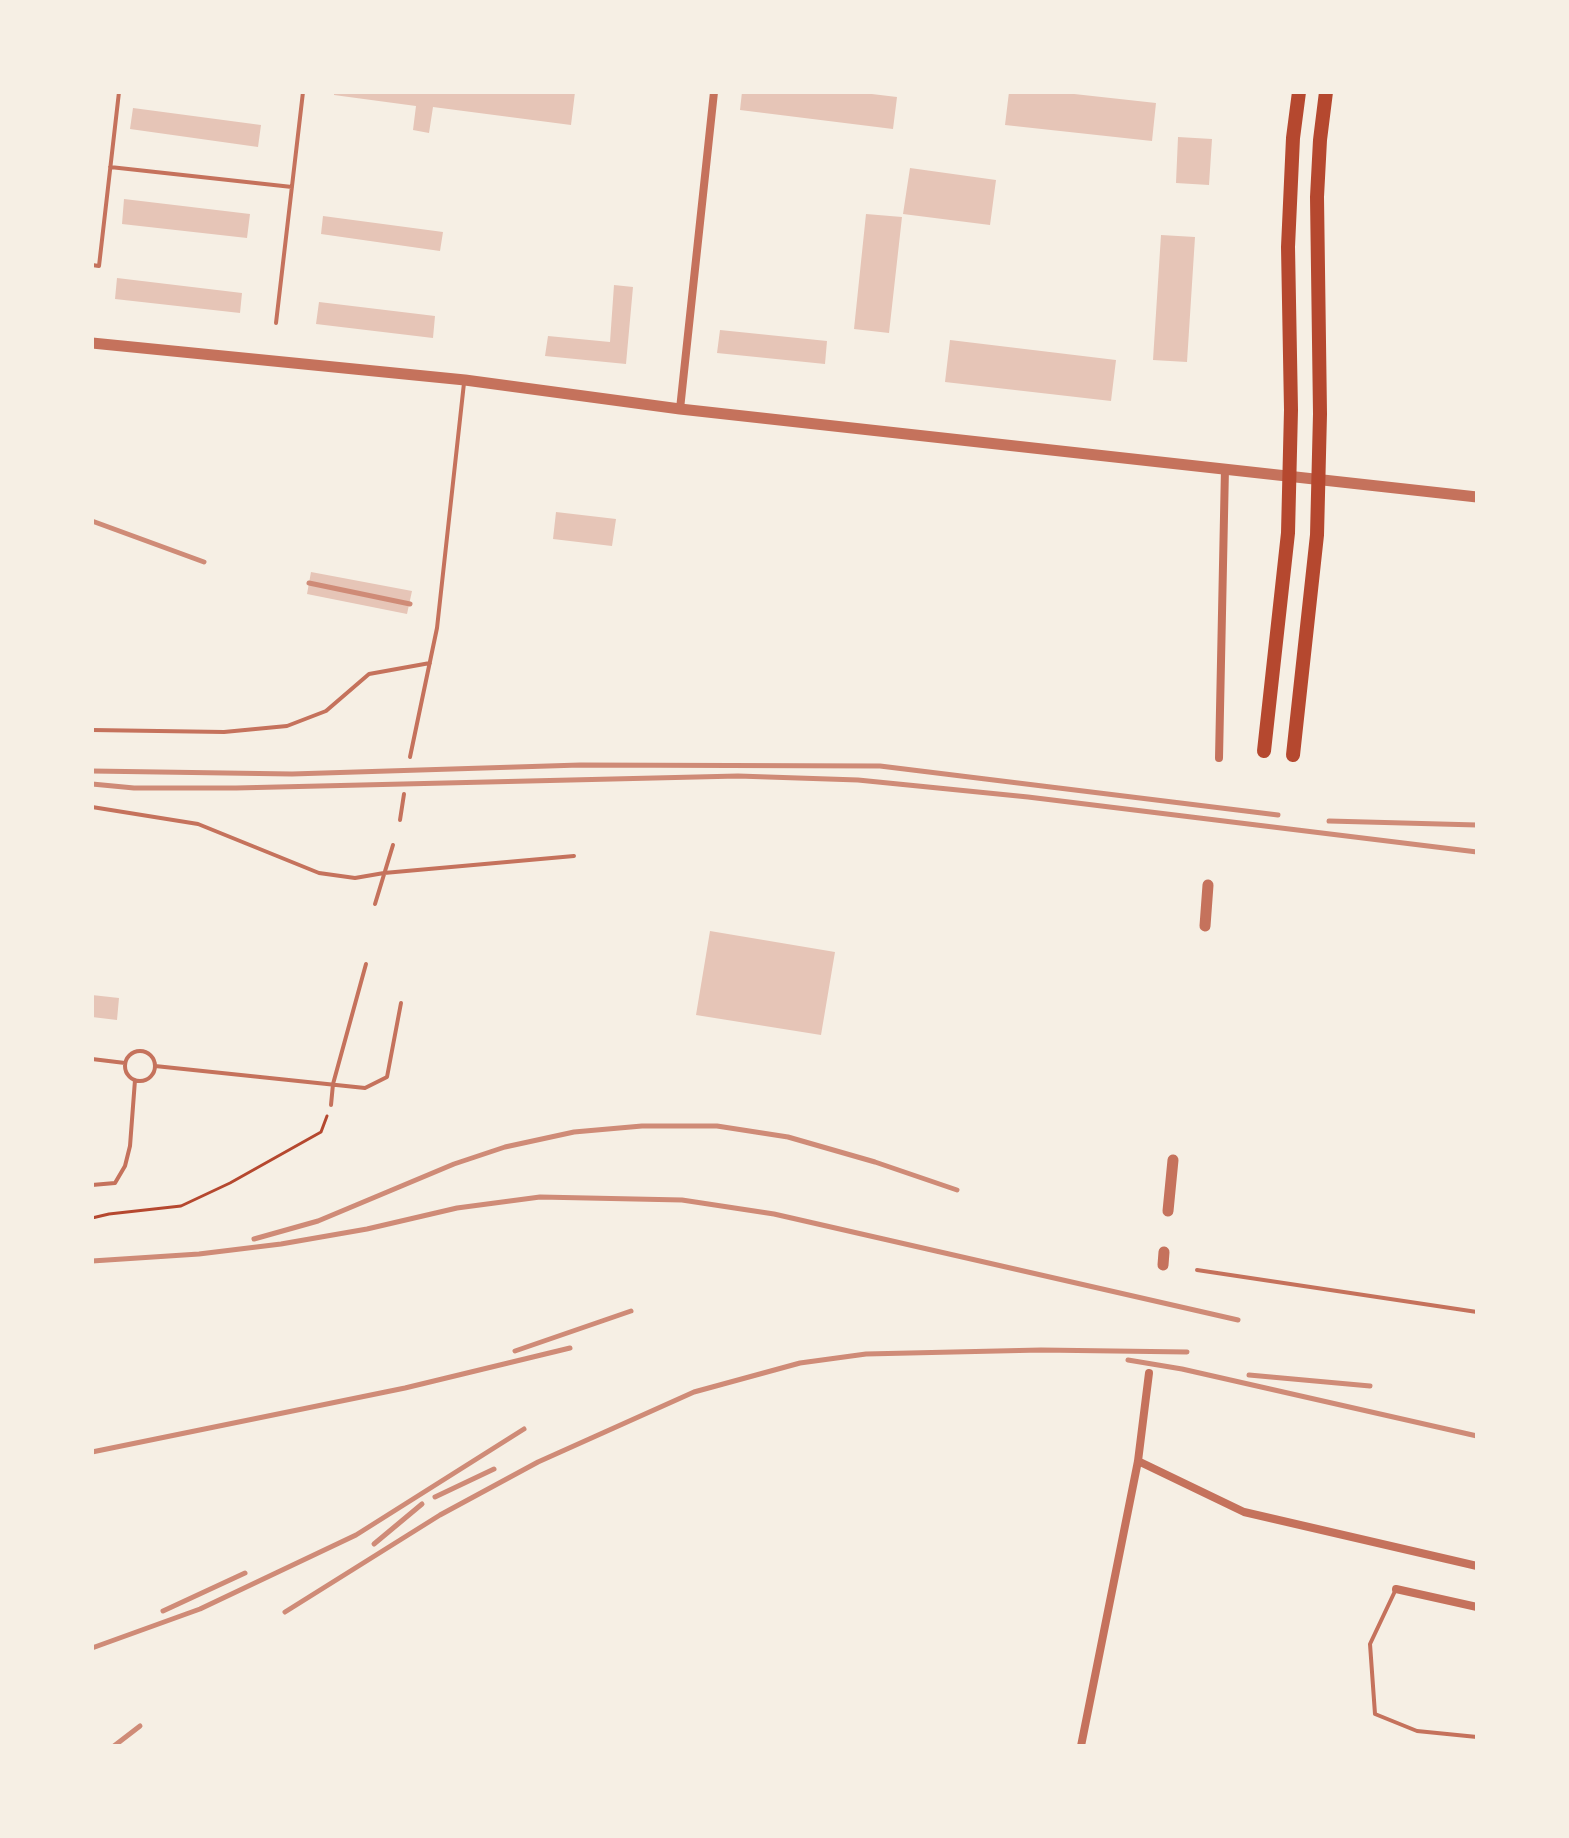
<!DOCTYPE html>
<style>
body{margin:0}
#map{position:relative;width:1569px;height:1838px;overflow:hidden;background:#f6efe4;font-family:"DM Sans",sans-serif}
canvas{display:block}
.frame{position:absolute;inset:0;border:94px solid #f6efe4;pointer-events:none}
</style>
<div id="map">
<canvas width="1569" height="1838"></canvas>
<div class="frame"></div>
</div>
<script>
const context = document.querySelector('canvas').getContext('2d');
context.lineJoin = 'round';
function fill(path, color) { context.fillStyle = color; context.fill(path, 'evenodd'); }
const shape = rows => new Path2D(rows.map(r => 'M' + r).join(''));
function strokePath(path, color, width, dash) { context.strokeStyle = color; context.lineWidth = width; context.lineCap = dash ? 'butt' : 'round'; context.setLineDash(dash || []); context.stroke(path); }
const building = shape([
 [334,92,575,92,571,125,433,107,429,133,413,130,416,106,334,95],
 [742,92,855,92,897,97,893,129,740,110],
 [1009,92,1056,92,1156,103,1152,141,1005,125],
 [133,108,261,125,258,147,130,129],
 [1178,137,1212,139,1209,185,1176,183],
 [910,168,996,180,990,225,903,214],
 [124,199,250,214,247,238,122,224],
 [866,214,902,217,889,333,854,329],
 [323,216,443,232,440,251,321,234],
 [1161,235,1195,237,1187,362,1153,360],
 [117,278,242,293,240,313,115,299],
 [614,285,633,287,626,364,545,356,548,336,610,342],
 [319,302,435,316,433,338,316,324],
 [720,330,827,341,825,364,717,353],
 [950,340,1116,360,1111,401,945,382],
 [556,512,616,519,612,546,553,539],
 [311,572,412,591,407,614,307,594],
 [710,931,835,952,821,1035,696,1015],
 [92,995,119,998,117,1020,92,1017]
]);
const path = shape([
 [92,1218,109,1214,181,1206,230,1183,321,1132,327,1116]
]);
const service = shape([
 [110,167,292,187],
 [92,265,99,266,119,92],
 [276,323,303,92],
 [92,730,224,732,287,726,326,711,369,674,430,663],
 [410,757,437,628,464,383],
 [92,807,198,824,319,873,355,878,384,873,574,856],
 [400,820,404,794],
 [375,904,393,845],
 '125 1066a15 15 0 1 1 30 0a15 15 0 1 1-30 0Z',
 [92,1059,125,1063],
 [155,1066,365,1088,387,1077,401,1003],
 [331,1105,333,1084,366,964],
 [92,1185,115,1183,125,1166,130,1146,135,1080],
 [1197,1270,1477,1312],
 [1396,1589,1370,1644,1375,1714,1417,1731,1477,1737]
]);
const minor = shape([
 [680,409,714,92],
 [1219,758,1225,468],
 [1138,1461,1244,1512,1477,1566],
 [1396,1589,1477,1607],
 [1081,1746,1138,1461,1149,1373]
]);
const tertiary = shape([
 [92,343,465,380,680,409,1477,497],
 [1205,926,1208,885],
 [1168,1211,1173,1160],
 [1163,1265,1164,1252]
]);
const primary = shape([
 [1264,751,1288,533,1291,410,1288,247,1293,138,1299,92],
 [1293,755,1317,535,1320,414,1317,197,1320,140,1326,92]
]);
const rail = shape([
 [92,521,204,562],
 [309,583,410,604],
 [92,771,292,774,580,765,880,766,1278,815],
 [92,784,134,788,236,788,738,776,858,780,1028,797,1477,852],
 [1329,821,1477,825],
 [254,1239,318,1221,454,1164,505,1147,574,1132,642,1126,717,1126,788,1137,875,1162,957,1190],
 [92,1261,199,1254,281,1244,367,1229,457,1208,540,1197,682,1200,774,1214,1238,1320],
 [515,1351,631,1311],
 [1128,1360,1182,1369,1477,1436],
 [1249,1375,1370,1386],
 [92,1452,405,1388,570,1348],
 [435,1497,494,1469],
 [374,1544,422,1504],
 [163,1611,245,1573],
 [285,1612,440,1515,538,1462,694,1392,800,1363,866,1354,1041,1350,1187,1352],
 [92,1648,200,1609,356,1535,524,1429],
 [114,1746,140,1726]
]);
fill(building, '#e6c5b7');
strokePath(path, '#b5482f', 3);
strokePath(service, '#c5725c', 4);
strokePath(minor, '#c5725c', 8);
strokePath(tertiary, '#c5725c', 11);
strokePath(primary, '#b5482f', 14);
strokePath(rail, '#cf8b77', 5);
</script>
